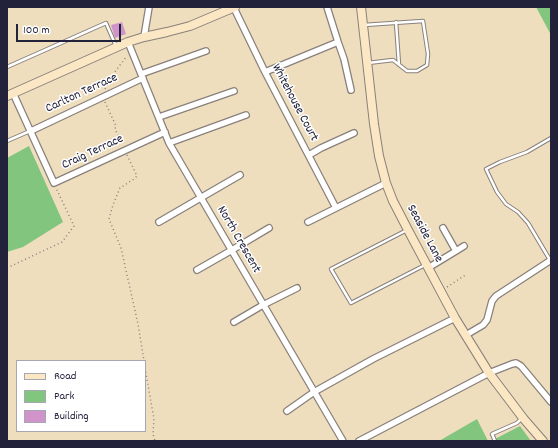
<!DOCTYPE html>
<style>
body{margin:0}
#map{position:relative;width:558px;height:448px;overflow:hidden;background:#efdebd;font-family:Dekko,sans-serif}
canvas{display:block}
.frame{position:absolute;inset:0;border:8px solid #22223b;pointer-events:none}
.legend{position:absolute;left:16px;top:360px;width:130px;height:72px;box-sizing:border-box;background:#fff;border:1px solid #a7a7b1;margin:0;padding:5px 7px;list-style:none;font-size:12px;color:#22223b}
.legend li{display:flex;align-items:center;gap:8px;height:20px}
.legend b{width:20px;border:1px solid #a7a7b1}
.scale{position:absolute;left:16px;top:24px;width:105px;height:18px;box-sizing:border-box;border:2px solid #22223b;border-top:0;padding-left:5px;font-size:12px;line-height:14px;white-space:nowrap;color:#22223b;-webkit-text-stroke:3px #fff;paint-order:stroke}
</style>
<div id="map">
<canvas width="558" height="448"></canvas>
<div class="frame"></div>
<ul class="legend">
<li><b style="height:5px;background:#fbe7c3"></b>Road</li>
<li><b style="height:11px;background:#82c57f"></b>Park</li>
<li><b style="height:11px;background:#d094ca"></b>Building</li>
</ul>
<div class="scale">100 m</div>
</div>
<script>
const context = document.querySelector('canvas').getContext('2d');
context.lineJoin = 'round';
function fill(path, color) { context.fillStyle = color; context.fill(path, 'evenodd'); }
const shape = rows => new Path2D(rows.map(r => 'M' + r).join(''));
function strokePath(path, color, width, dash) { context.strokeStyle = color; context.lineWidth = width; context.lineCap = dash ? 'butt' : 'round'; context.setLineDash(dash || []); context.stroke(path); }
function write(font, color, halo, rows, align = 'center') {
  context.font = font + ' Dekko,sans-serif'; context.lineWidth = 3; context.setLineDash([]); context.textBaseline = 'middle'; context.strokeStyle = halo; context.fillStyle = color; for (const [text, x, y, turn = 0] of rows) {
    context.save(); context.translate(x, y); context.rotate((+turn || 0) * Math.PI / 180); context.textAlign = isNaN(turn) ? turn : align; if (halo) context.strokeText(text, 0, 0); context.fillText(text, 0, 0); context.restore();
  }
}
const green = shape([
 [536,7,551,7,551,35],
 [29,146,63,222,23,247,7,252,7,158],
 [477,419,488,441,439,441],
 [520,426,531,441,491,441]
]);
const building = shape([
 [122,22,126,34,115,38,111,25]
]);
const path = shape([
 [105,89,114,73,127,56],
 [105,102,116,126,115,129,122,144],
 [127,155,137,176,134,179,120,188,113,205,109,219,121,248,138,324,144,361],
 [7,268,62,242,74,226,56,188],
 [447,287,467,274],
 [145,368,154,419,153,434,155,441]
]);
const lane = shape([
 [396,22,399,65],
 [364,25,423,21,428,54,427,65,417,71,407,71,393,60,368,63],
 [7,67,106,23,116,46],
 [7,141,30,131],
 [407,230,331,269,351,303,425,265],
 [550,260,528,223,518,212,506,204,497,192,486,169,500,162,527,152,551,138],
 [495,441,492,434,517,423,522,418]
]);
const street = shape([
 [327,7,338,42],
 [234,8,265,72,336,208,308,222],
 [144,37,149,7],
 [128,42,169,143,343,441],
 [265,72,338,42,344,59,351,90],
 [141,74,206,51],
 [13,93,54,183,165,132],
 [159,117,234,91],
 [31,131,143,78],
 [169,143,246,115],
 [309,155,321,148,354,133],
 [336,208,386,183],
 [159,222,240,175],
 [456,251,464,246],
 [428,268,456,251,443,228],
 [197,270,232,250,269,228],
 [234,322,263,305,297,288],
 [466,335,483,325,487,320,492,301,496,296,551,260],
 [287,411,314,392,373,359,455,318],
 [359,441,489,373,512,364,516,363,521,366,551,402]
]);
const secondary = shape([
 [361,7,374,124,379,156,386,183,393,201,408,230,455,318,489,373,523,418,543,441],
 [7,96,128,42,144,37,167,32,190,26,235,7]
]);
const streetNames = [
 ["Carlton Terrace",82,94,-25],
 ["Whitehouse Court",294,103,62],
 ["Craig Terrace",93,153,-25],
 ["Seaside Lane",424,234,62],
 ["North Crescent",238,240,60]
];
fill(green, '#82c57f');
fill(building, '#d094ca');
strokePath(lane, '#88807c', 4.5);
strokePath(street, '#88807c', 8);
strokePath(secondary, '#88807c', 10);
strokePath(path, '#88807c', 1.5, [1, 3]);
strokePath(lane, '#fff', 2.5);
strokePath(street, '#fff', 5.5);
strokePath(secondary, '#fbe7c3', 8);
write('13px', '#22223b', '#fff', streetNames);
</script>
